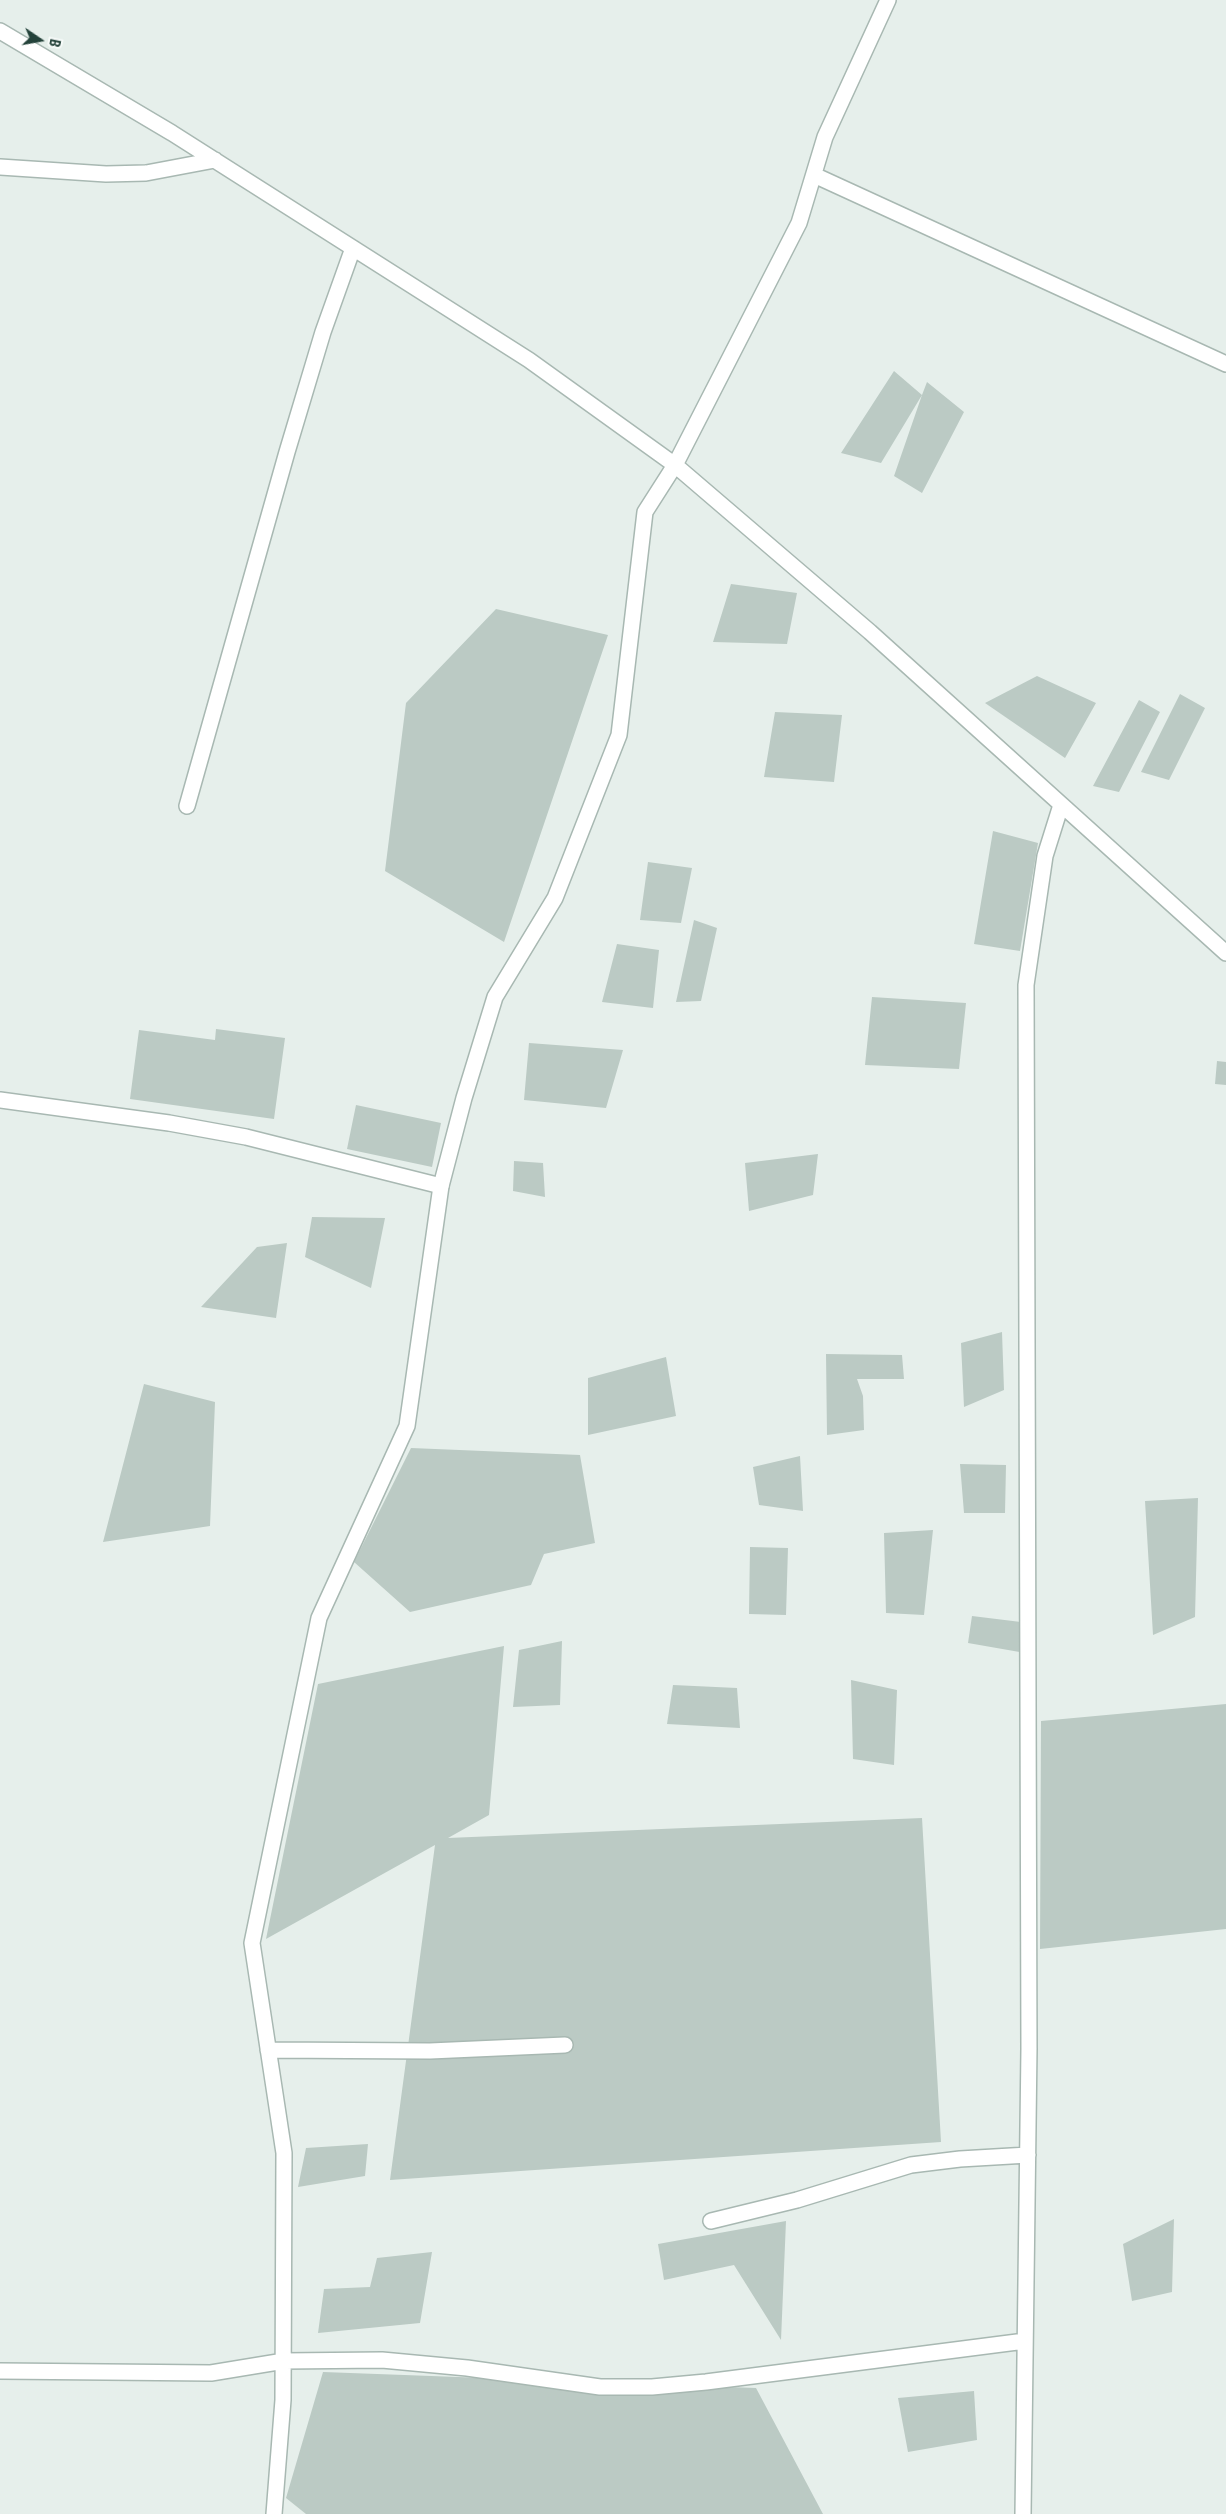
<!DOCTYPE html>
<style>
body{margin:0}
#map{position:relative;width:1226px;height:2514px;overflow:hidden;background:#e6efeb;font-family:"Roboto Condensed",sans-serif}
canvas{display:block}
.north{position:absolute;left:15px;top:15px;width:50px;height:50px;-webkit-text-stroke:4px #f7fbf9;paint-order:stroke;rotate:102deg;font-size:14px;font-weight:700;line-height:20px;text-align:center;color:#24423a}
.north::after{content:'';display:block;margin:auto;width:18px;height:22px;background:#24423a;clip-path:polygon(50% 0,100% 100%,50% 72%,0 100%)}
</style>
<div id="map">
<canvas width="1226" height="2514"></canvas>
<div class="north">B</div>
</div>
<script>
const context = document.querySelector('canvas').getContext('2d');
context.lineJoin = 'round';
function fill(path, color) { context.fillStyle = color; context.fill(path, 'evenodd'); }
const shape = rows => new Path2D(rows.map(r => 'M' + r).join(''));
function strokePath(path, color, width, dash) { context.strokeStyle = color; context.lineWidth = width; context.lineCap = dash ? 'butt' : 'round'; context.setLineDash(dash || []); context.stroke(path); }
const building = shape([
 [894,371,922,395,927,382,964,412,922,493,894,476,922,395,881,463,841,453],
 [731,584,797,593,787,644,713,642],
 [496,609,608,635,504,942,385,871,406,703],
 [1037,676,1096,703,1065,758,985,703],
 [1180,694,1205,708,1169,780,1141,772],
 [1139,700,1160,712,1119,792,1093,786],
 [775,712,842,715,834,782,764,777],
 [993,831,1038,843,1020,951,974,944],
 [648,862,692,868,681,923,640,920],
 [694,920,717,928,701,1001,676,1002],
 [617,944,659,950,653,1008,602,1002],
 [872,997,966,1003,959,1069,865,1065],
 [216,1029,285,1038,274,1119,130,1099,139,1030,215,1040],
 [529,1043,623,1050,606,1108,524,1100],
 [1217,1061,1226,1062,1226,1085,1215,1084],
 [356,1105,441,1123,432,1167,347,1149],
 [818,1154,813,1195,749,1211,745,1163],
 [514,1161,543,1163,545,1197,513,1191],
 [312,1217,385,1218,371,1288,305,1257],
 [287,1243,276,1318,201,1307,257,1247],
 [1002,1332,1004,1390,964,1407,961,1343],
 [826,1354,902,1355,904,1379,857,1379,863,1396,864,1430,827,1435],
 [666,1357,676,1416,588,1435,588,1378],
 [144,1384,215,1402,210,1526,103,1542],
 [411,1448,580,1455,595,1543,544,1554,531,1585,410,1612,354,1562],
 [800,1456,803,1511,759,1505,753,1467],
 [960,1464,1006,1465,1005,1513,964,1513],
 [1198,1498,1195,1617,1153,1635,1145,1501],
 [933,1530,924,1615,886,1613,884,1533],
 [750,1547,788,1548,786,1615,749,1614],
 [972,1616,1029,1623,1031,1654,968,1643],
 [562,1641,560,1705,513,1707,519,1650],
 [504,1646,489,1815,448,1838,922,1818,941,2142,390,2180,435,1845,266,1939,318,1684],
 [851,1680,897,1690,894,1765,853,1759],
 [673,1685,737,1688,740,1728,667,1724],
 [1226,1704,1226,1929,1040,1949,1041,1721],
 [368,2144,365,2176,298,2187,306,2148],
 [1174,2219,1172,2292,1132,2301,1123,2244],
 [786,2221,781,2340,734,2265,664,2280,658,2244],
 [432,2252,420,2323,318,2333,324,2289,370,2287,377,2258],
 [323,2372,756,2388,823,2514,306,2514,286,2498],
 [974,2391,977,2440,908,2452,898,2398]
]);
const lane = shape([
 [0,1100,169,1123,246,1137,441,1186]
]);
const street = shape([
 [0,31,172,133,529,360,675,465,870,632,1226,953],
 [0,167,106,174,146,173,215,160],
 [814,175,1226,364],
 [187,806,287,452,323,332,353,248],
 [268,2050,430,2051,565,2045],
 [711,2221,797,2200,911,2165,960,2159,1028,2155],
 [0,2371,211,2373,284,2361,382,2360,467,2368,600,2387,652,2387,706,2382,1025,2341],
 [274,2514,283,2400,284,2153,252,1943,319,1618,407,1426,441,1186,464,1098,495,997,555,898,619,735,645,512,675,465,799,223,825,137,888,0],
 [1023,2514,1029,2048,1026,985,1045,856,1061,805]
]);
fill(building, '#bbcac4');
strokePath(lane, '#a8b8b2', 18);
strokePath(street, '#a8b8b2', 18);
strokePath(lane, '#fff', 15);
strokePath(street, '#fff', 15);
</script>
